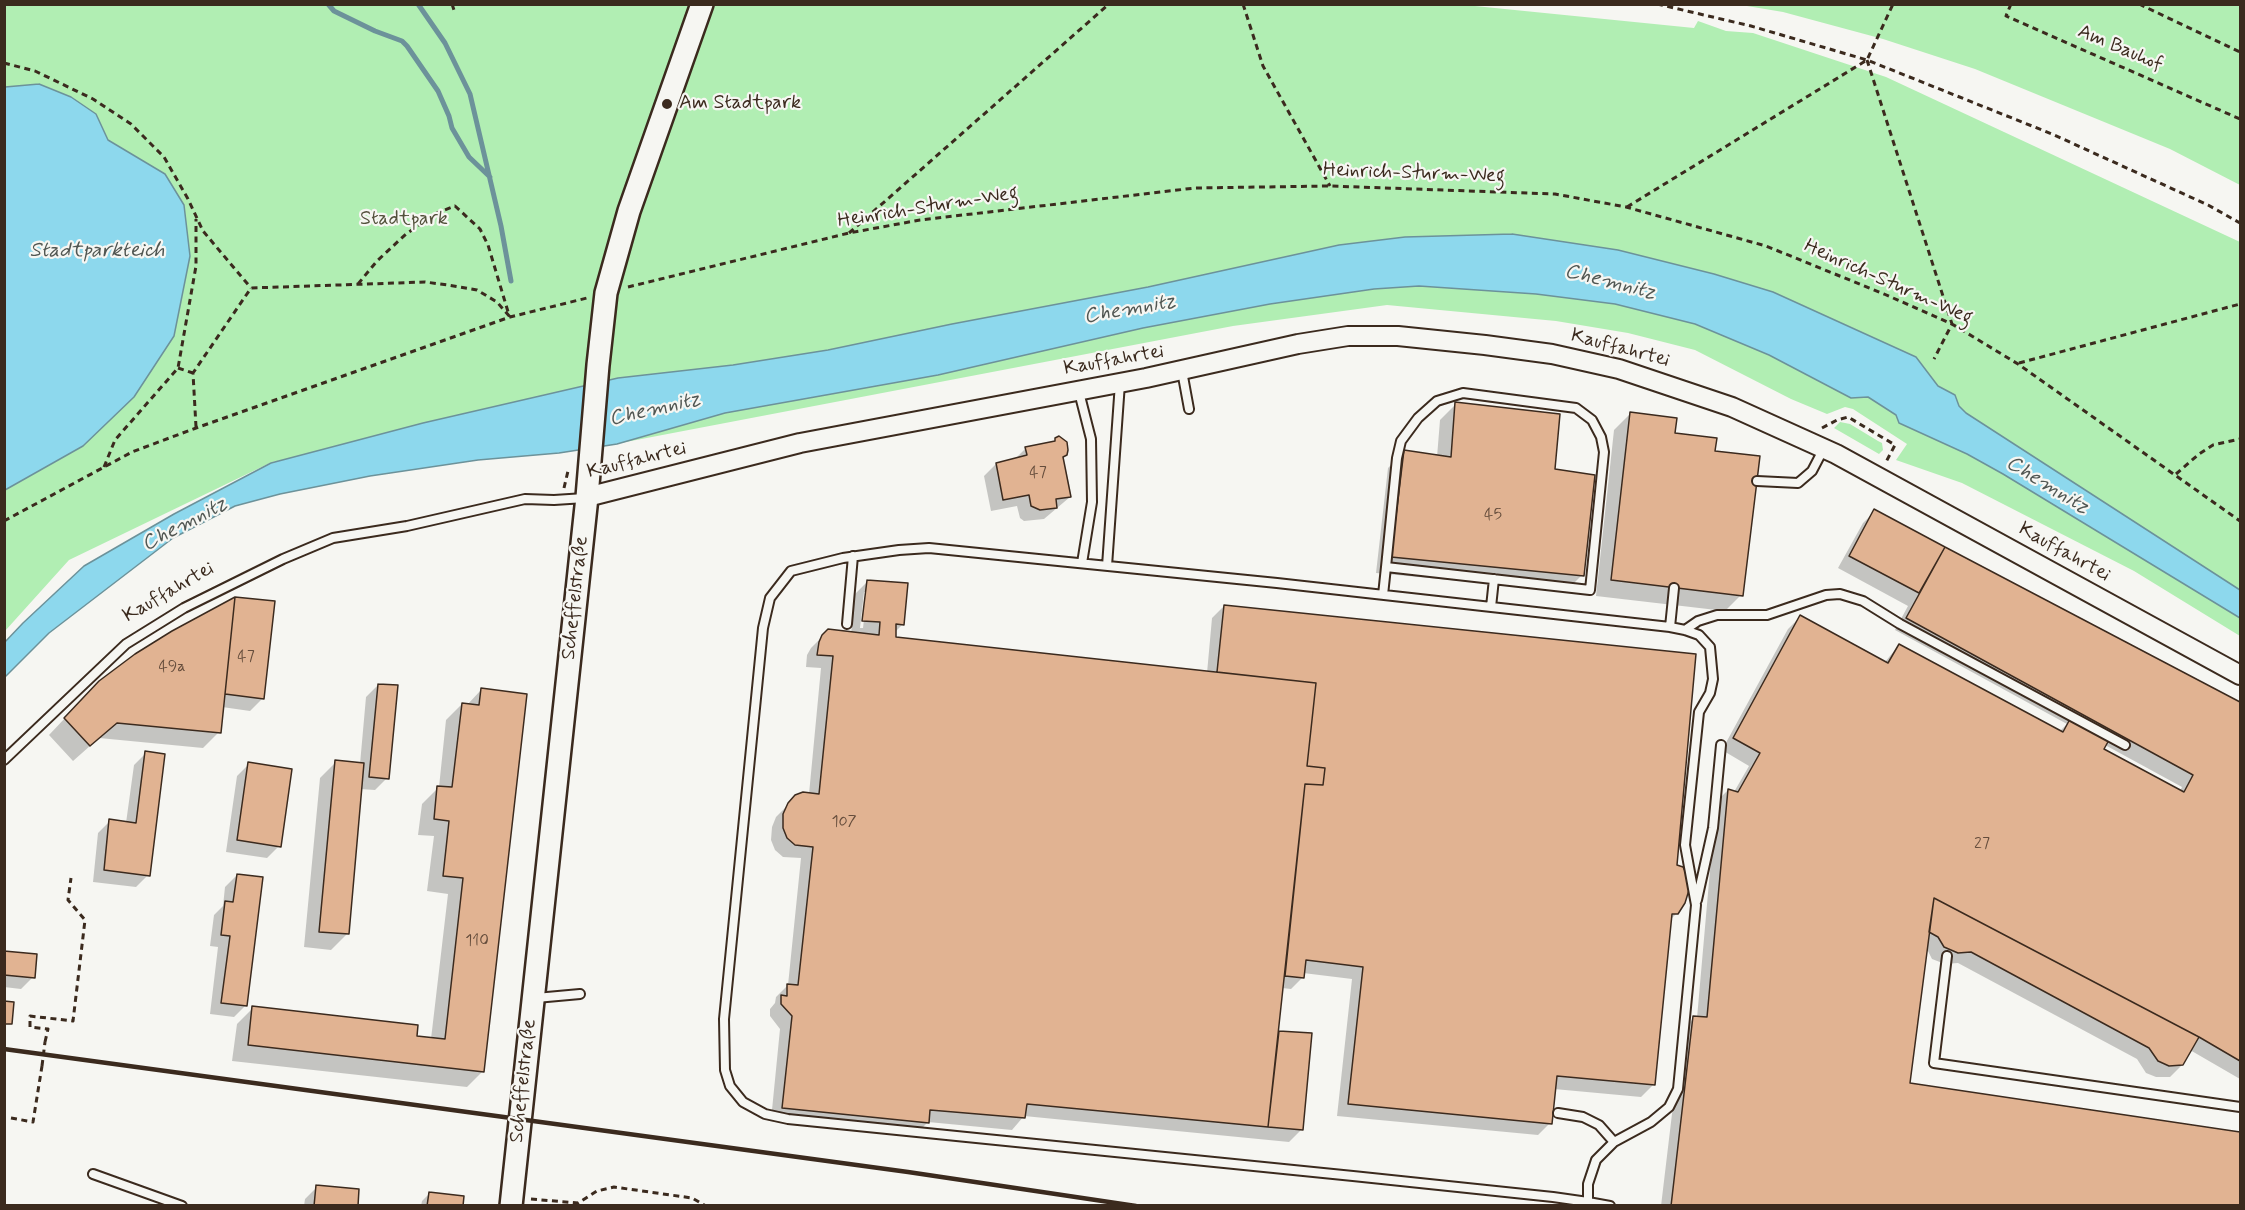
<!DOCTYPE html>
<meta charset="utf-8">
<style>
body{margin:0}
#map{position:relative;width:2245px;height:1210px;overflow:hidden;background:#f6f6f2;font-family:Mynerve,sans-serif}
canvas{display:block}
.frame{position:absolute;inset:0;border:6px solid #3b2a1e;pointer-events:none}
</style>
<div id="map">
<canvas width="2245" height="1210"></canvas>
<div class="frame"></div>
</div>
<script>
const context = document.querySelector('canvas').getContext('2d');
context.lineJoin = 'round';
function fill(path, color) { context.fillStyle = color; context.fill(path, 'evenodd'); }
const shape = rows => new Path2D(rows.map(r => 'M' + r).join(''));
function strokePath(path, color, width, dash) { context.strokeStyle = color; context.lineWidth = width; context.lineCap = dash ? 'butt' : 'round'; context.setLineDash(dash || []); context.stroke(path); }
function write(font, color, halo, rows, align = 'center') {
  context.font = font + ' Mynerve,sans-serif'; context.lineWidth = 4.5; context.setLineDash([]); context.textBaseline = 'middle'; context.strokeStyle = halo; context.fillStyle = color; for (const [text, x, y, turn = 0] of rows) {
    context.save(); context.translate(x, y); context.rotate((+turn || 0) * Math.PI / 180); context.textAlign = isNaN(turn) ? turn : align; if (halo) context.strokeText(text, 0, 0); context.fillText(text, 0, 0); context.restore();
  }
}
const green = shape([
 [1455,4,1694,28,1698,21,1726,31,1753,33,1886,77,2240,242,2240,636,2134,571,1962,483,1896,460,1907,444,1853,409,1845,407,1827,414,1791,399,1695,350,1628,333,1556,321,1387,305,1233,326,610,445,580,408,272,462,69,560,5,631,5,490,83,446,165,174,108,140,96,114,39,84,5,87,5,5],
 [1741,5,2240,5,2240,185,2170,149,1975,69,1883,39,1783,12],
 [1840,422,1850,424,1878,441,1882,443,1883,450,1879,454,1834,428]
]);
const water = shape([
 [39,84,71,97,96,114,108,140,165,174,184,205,190,256,174,336,134,397,83,446,5,490,5,87,39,84],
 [1512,234,1618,250,1714,274,1773,292,1916,357,1938,386,1955,395,1959,406,1966,413,2240,590,2240,618,2003,474,1967,454,1899,423,1896,415,1868,397,1851,398,1769,355,1695,324,1615,304,1536,294,1419,286,1374,289,1270,304,1143,328,938,375,725,413,617,444,559,453,478,460,370,476,280,494,235,506,173,538,49,633,5,677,4,643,23,623,84,566,174,514,271,463,423,423,618,378,733,365,828,350,952,324,1148,287,1339,245,1405,237,1512,234]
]);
const shadow = shape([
 [1456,404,1554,470,1582,575,1566,591,1376,573,1388,468,1404,452,1437,457,1440,420],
 [1630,414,1713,453,1741,595,1725,611,1596,596,1614,430],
 [1056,439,1070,497,1044,519,1024,521,1020,518,1017,506,991,511,984,476,996,464,1014,460,1026,448,1052,443],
 [1875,511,2240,703,2240,1079,2190,1050,2182,1065,2170,1077,2156,1077,2146,1073,2137,1059,1958,963,1945,964,1932,959,1926,947,1908,1084,2240,1134,2240,1206,1661,1206,1682,1030,1694,1018,1697,1018,1716,802,1728,790,1734,792,1749,766,1722,750,1788,629,1800,617,1885,662,1899,645,2059,732,2067,724,1895,630,1908,606,1838,568,1863,523],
 [2105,745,2182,787,2180,791,2102,749],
 [868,581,903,624,894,633,894,638,1207,673,1212,618,1224,606,1676,867,1677,913,1670,920,1653,1085,1641,1097,1554,1089,1550,1123,1538,1135,1337,1116,1352,979,1303,973,1303,977,1291,989,1282,988,1277,1032,1310,1035,1301,1130,1289,1142,1024,1116,1012,1130,928,1122,915,1135,771,1120,780,1029,770,1016,770,1009,775,1003,776,997,788,985,801,858,783,857,775,850,771,840,772,827,776,817,796,797,809,794,821,668,806,667,807,655,811,648,828,631,851,634,855,594],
 [864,592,867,592,863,628,860,628],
 [235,598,262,699,250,711,222,707,219,732,203,748,99,738,73,761,49,735,83,699],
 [378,685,387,778,375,790,360,789,347,934,331,950,304,947,320,778,336,762,360,764,366,697],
 [481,690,483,1071,467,1087,232,1061,237,1024,253,1008,431,1039,448,894,427,891,434,836,418,835,422,804,439,787,446,720,462,704,467,705],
 [146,753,148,875,136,887,93,882,98,833,110,821,126,823,134,765],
 [249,764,279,846,267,858,226,852,237,776],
 [237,875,246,1005,234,1017,210,1014,218,947,210,946,214,915,223,906,225,887],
 [4,952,33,977,21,989,4,987],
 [317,1187,356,1206,304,1206,305,1199],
 [430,1193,461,1206,421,1206,422,1201]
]);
const stream = shape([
 [328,4,334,11,375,31,402,41,407,46,438,91,449,116,452,128,469,157,490,177],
 [418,4,445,43,470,94,501,226,511,281]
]);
const building = shape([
 [1455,402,1560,414,1555,469,1595,475,1584,576,1391,557,1404,450,1451,457,1455,402],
 [1630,412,1677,418,1675,433,1717,438,1715,451,1760,456,1743,596,1611,580,1630,412],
 [1059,436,1067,442,1068,450,1067,455,1063,457,1071,497,1056,499,1057,508,1040,510,1031,506,1029,495,1003,500,996,463,1027,455,1025,447,1055,441,1055,438,1059,436],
 [1874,509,1945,547,1919,593,1849,556,1874,509],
 [1945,547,2240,702,2240,1061,2199,1037,1934,898,1910,1083,2240,1132,2240,1206,1671,1206,1693,1016,1707,1017,1728,789,1738,792,1760,753,1733,738,1800,615,1888,663,1899,644,2063,732,2070,719,2109,740,2104,749,2184,792,2193,775,1906,618,1945,547],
 [867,580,908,583,904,625,896,624,896,637,1316,683,1307,766,1325,768,1323,785,1305,784,1268,1127,1027,1104,1025,1118,930,1110,929,1123,782,1108,792,1016,781,1004,781,995,787,996,787,984,798,985,813,847,795,845,787,838,783,828,783,814,788,803,795,795,803,792,819,794,833,656,817,655,819,642,822,635,828,629,879,635,880,622,862,621,867,580],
 [235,597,221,733,117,723,90,746,64,718,99,681,135,654,172,631,235,597],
 [235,597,275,601,264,699,225,694,235,597],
 [1224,605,1696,654,1677,865,1683,867,1688,877,1689,890,1685,903,1678,914,1672,914,1655,1085,1557,1076,1552,1124,1348,1104,1363,967,1306,960,1304,978,1285,976,1305,784,1323,785,1325,768,1307,766,1316,683,1217,672,1224,605],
 [378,684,398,685,389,779,369,777,378,684],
 [481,688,527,694,484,1072,248,1045,252,1006,418,1025,417,1036,445,1039,463,878,443,876,449,821,434,819,437,786,452,787,462,703,479,705,481,688],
 [145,751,165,754,150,876,104,870,109,819,136,823,145,751],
 [335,760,364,763,349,934,319,932,335,760],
 [248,762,292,769,281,847,237,840,248,762],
 [237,874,263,877,247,1006,221,1003,230,936,221,935,225,901,233,902,237,874],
 [1934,898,2199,1037,2183,1065,2169,1066,2158,1061,2149,1048,1971,952,1958,953,1944,947,1938,937,1929,932,1934,898],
 [4,951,37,954,35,978,4,975,4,951],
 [4,1001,14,1002,12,1024,4,1024,4,1001],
 [1279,1031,1312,1033,1303,1130,1268,1127,1279,1031],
 [316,1185,359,1189,358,1206,314,1206,316,1185],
 [429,1192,464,1196,463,1206,427,1206,429,1192]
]);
const path = shape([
 [452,4,454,10],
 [1243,4,1263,66,1330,186],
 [1657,4,1751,26,1867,60,2052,134,2208,205,2240,223],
 [2011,4,2006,16,2240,119],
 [2139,4,2240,52],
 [1867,60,1952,324,1934,359],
 [4,63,35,71,93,99,131,124,164,157,188,199,203,231,251,288],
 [1627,207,1867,60,1893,4],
 [849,233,1109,4],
 [358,284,377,261,406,234,437,213,455,206,480,229,488,245,509,315],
 [628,287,849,233,920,220,1195,188,1330,186,1555,194,1626,207,1766,246,1884,294,1952,324,2018,364,2240,521],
 [2019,363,2240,304],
 [178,368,193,373],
 [196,427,193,373,251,288,425,282,448,285,477,290,497,302,510,317],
 [1822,428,1837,420,1848,417,1895,445,1886,462],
 [104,467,115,440,178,368,196,266,196,219],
 [2176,474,2199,454,2213,445,2240,439],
 [564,488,568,471],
 [4,521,132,452,196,428,510,317,587,298],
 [45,1042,48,1029,30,1027,30,1016,73,1021,85,920,68,900,71,878],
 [11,1118,33,1122,42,1066],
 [531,1199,578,1203,597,1191,614,1187,692,1198,706,1206]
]);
const service = shape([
 [1182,371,1189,409],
 [1079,392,1091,439,1092,502,1082,563],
 [1757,481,1798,483,1812,471,1823,450],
 [1107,566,1120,383],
 [1383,595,1386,567,1397,458,1401,441,1418,418,1437,401,1463,393,1576,408,1592,420,1601,437,1604,452,1590,590,1386,567],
 [1491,607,1494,579],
 [847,624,853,556],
 [1670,627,1674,588],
 [1685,630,1698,621,1717,615,1767,615,1826,595,1840,594,1863,601,1900,624,2125,745],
 [4,760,126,644,184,608,283,559,333,538,407,526,525,499,554,500,585,498],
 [1697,900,1713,828,1721,745],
 [1947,956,1934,1063,2240,1107],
 [536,998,580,994],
 [1558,1113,1583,1117,1599,1125,1614,1142],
 [93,1174,182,1206],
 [1588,1202,1588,1184,1596,1160,1614,1142,1651,1122,1669,1107,1678,1089,1696,905,1685,845,1699,712,1710,693,1713,679,1710,647,1699,635,1685,630,1670,627,1277,583,929,548,899,550,843,558,791,571,770,598,763,628,724,1019,725,1070,730,1086,743,1102,765,1114,788,1119,1353,1176,1553,1197,1588,1202,1610,1206]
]);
const tertiary = shape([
 [587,497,800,443,1146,378,1298,344,1348,336,1398,336,1485,345,1552,354,1619,369,1732,407,1836,454,2240,675]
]);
const secondary = shape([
 [511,1206,587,497,598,365,606,293,629,211,702,4]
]);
const rail = shape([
 [4,1049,908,1172,1136,1206]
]);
const pathBridge = shape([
 [42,1066,45,1042]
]);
const markers = [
 [667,104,6,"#3b2a1e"]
];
const numberNames = [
 ["47",1038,474],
 ["45",1493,516],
 ["47",246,658],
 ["49a",172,668],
 ["107",844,823],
 ["27",1982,845],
 ["110",477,942]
];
const streetNames = [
 ["Am Bauhof",2120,49,23],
 ["Heinrich-Sturm-Weg",1414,174,2],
 ["Heinrich-Sturm-Weg",928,208,-9],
 ["Heinrich-Sturm-Weg",1888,283,24],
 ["Kauffahrtei",1620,349,15],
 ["Kauffahrtei",1114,361,-10],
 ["Kauffahrtei",637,461,-14],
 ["Kauffahrtei",2064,553,29],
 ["Kauffahrtei",169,593,-30],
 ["Scheffelstraße",576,598,-84],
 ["Scheffelstraße",524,1081,-84]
];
const poiNames = [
 ["Am Stadtpark",679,104]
];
const parkNames = [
 ["Stadtpark",404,220]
];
const waterNames = [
 ["Stadtparkteich",97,252],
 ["Chemnitz",1610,283,14],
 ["Chemnitz",1130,310,-10],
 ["Chemnitz",655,410,-13],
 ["Chemnitz",2047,486,31],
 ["Chemnitz",185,525,-28]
];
fill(green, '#b1eeb3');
fill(water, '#8dd8ed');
strokePath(water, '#6c929a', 1.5);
fill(shadow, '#0003');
strokePath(stream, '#6c929a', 5);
fill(building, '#e1b392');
strokePath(building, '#3b2a1e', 1.5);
strokePath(service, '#3b2a1e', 12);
strokePath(tertiary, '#3b2a1e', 22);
strokePath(secondary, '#3b2a1e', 26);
strokePath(path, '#3b2a1e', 3, [6, 4.5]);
strokePath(service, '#f6f6f2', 8);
strokePath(tertiary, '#f6f6f2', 18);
strokePath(secondary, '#f6f6f2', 21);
strokePath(rail, '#3b2a1e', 4.5);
strokePath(pathBridge, '#3b2a1e', 3, [6, 4.5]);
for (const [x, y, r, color] of markers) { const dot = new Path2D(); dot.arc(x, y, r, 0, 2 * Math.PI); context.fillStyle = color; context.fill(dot); strokePath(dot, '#f6f6f2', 2); }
write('16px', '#644c3b', null, numberNames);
write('20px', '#3b2a1e', '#f6f6f2', streetNames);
write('20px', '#3b2a1e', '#f6f6f2', poiNames, 'left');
write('20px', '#53513c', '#f6f6f2', parkNames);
write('italic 21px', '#505652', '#f6f6f2', waterNames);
</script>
